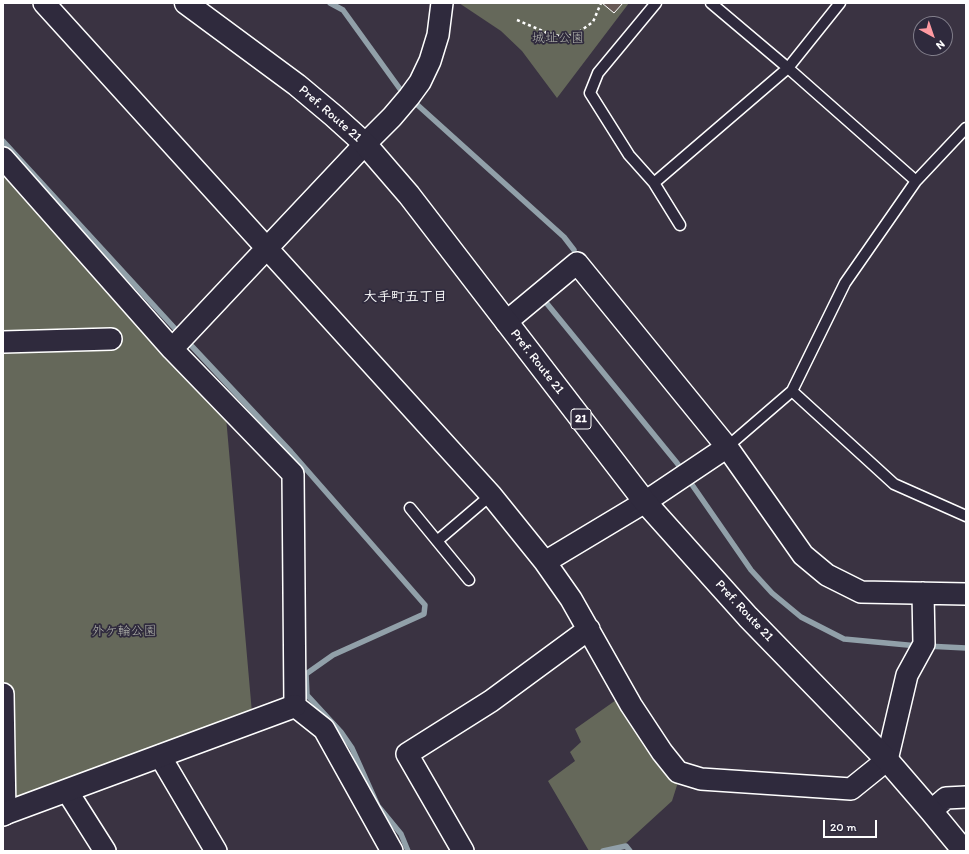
<!DOCTYPE html>
<meta charset="utf-8">
<style>
body{margin:0}
#map{position:relative;width:969px;height:854px;overflow:hidden;background:#3a3342;font-family:Itim,sans-serif}
canvas{display:block}
.frame{position:absolute;inset:0;border:4px solid #fff;pointer-events:none}
.north{position:absolute;left:913px;top:16px;width:40px;height:40px;box-sizing:border-box;background:#2f2a3d;border:1px solid #827f8b;border-radius:50%;rotate:140deg;font-size:11px;font-weight:700;line-height:16px;text-align:center;color:#fff}
.north::after{content:'';display:block;margin:auto;width:14px;height:18px;background:#ff9aa2;clip-path:polygon(50% 0,100% 100%,50% 72%,0 100%)}
.scale{position:absolute;left:823px;top:820px;width:54px;height:18px;box-sizing:border-box;border:2px solid #fff;border-top:0;padding-left:5px;font-size:12px;line-height:14px;white-space:nowrap;color:#fff;-webkit-text-stroke:3px #2f2a3d;paint-order:stroke}
</style>
<div id="map">
<canvas width="969" height="854"></canvas>
<div class="frame"></div>
<div class="north">N</div>
<div class="scale">20 m</div>
</div>
<script>
const context = document.querySelector('canvas').getContext('2d');
context.lineJoin = 'round';
function fill(path, color) { context.fillStyle = color; context.fill(path, 'evenodd'); }
const shape = rows => new Path2D(rows.map(r => 'M' + r).join(''));
function strokePath(path, color, width, dash) { context.strokeStyle = color; context.lineWidth = width; context.lineCap = dash ? 'butt' : 'round'; context.setLineDash(dash || []); context.stroke(path); }
function write(font, color, halo, rows, align = 'center') {
  context.font = font + ' Itim,"Klee One",sans-serif'; context.lineWidth = 3.5; context.setLineDash([]); context.textBaseline = 'middle'; context.strokeStyle = halo; context.fillStyle = color; for (const [text, x, y, turn = 0] of rows) {
    context.save(); context.translate(x, y); context.rotate((+turn || 0) * Math.PI / 180); context.textAlign = isNaN(turn) ? turn : align; if (halo) context.strokeText(text, 0, 0); context.fillText(text, 0, 0); context.restore();
  }
}
const green = shape([
 [459,3,629,3,557,98,522,51,501,31],
 [3,172,226,417,252,713,8,803,3,703],
 [626,693,679,779,672,801,625,844,597,851,589,851,548,781,575,761,570,752,581,742,575,729]
]);
const stream = shape([
 [330,3,343,10,400,89,406,94],
 [412,100,564,237,574,250],
 [3,141,180,334],
 [544,300,677,463,751,570,772,593,801,617,844,639,918,646],
 [186,340,291,452,425,605,424,614,333,655,306,674,307,695,341,732,352,748,378,806,401,834,408,851],
 [926,646,966,648],
 [603,851,626,846,630,851]
]);
const building = shape([
 [602,3,623,3,614,13,602,3]
]);
const path = shape([
 [517,20,545,32,563,37,576,34,593,22,601,3]
]);
const lane = shape([
 [656,3,598,73,590,93,629,155,654,183,680,225],
 [711,3,788,68,916,181],
 [654,183,788,68,840,3],
 [792,391,894,484,966,516],
 [727,447,792,391,845,283,916,181,966,128],
 [410,508,469,580],
 [437,541,491,495]
]);
const street = shape([
 [44,3,491,495,545,562,571,599,631,705,662,752,678,772,701,779,851,789,887,760,907,675,924,644,923,593],
 [3,158,172,349,293,474,295,706,324,729,392,851],
 [506,322,577,263,727,447,803,555,827,575,861,592,966,594],
 [3,342,111,339],
 [172,349,365,144,392,117,409,97,420,82,430,61,438,35,442,3],
 [545,562,645,502,727,447],
 [3,694,5,814,3,815],
 [160,756,216,851],
 [67,791,105,851],
 [931,811,946,798,966,797],
 [463,851,407,754,491,701,589,629]
]);
const secondary = shape([
 [3,814,295,706]
]);
const primary = shape([
 [186,3,297,85,334,116,365,144,409,195,645,502,748,617,887,760,931,811,964,851]
]);
const shields = [
 [581,419,20]
];
const shieldNames = [
 ["21",581,419]
];
const parkNames = [
 ["城址公園",558,39],
 ["外ケ輪公園",124,632]
];
const streetNames = [
 ["Pref. Route 21",330,114,41],
 ["Pref. Route 21",537,362,52],
 ["Pref. Route 21",744,611,47]
];
const neighbourhoodNames = [
 ["大手町五丁目",405,297]
];
fill(green, '#65685a');
strokePath(stream, '#91a0a9', 5.5);
fill(building, '#675955');
strokePath(building, '#fff', 1);
strokePath(lane, '#fff', 13);
strokePath(street, '#fff', 24);
strokePath(secondary, '#fff', 25);
strokePath(primary, '#fff', 25);
strokePath(path, '#fff', 2.5, [3, 3]);
strokePath(lane, '#2f2a3d', 10);
strokePath(street, '#2f2a3d', 21);
strokePath(secondary, '#2f2a3d', 22);
strokePath(primary, '#2f2a3d', 22);
for (const [x, y, w] of shields) { const box = new Path2D(); box.roundRect(x - w / 2, y - 10, w, 20, 3); context.fillStyle = '#2f2a3d'; context.fill(box); strokePath(box, '#fff', 1); }
write('bold 12px', '#fff', null, shieldNames);
write('13px', '#b2b4ac', '#2f2a3d', parkNames);
write('13px', '#fff', '#2f2a3d', streetNames);
write('bold 14px', '#fff', '#2f2a3d', neighbourhoodNames);
</script>
